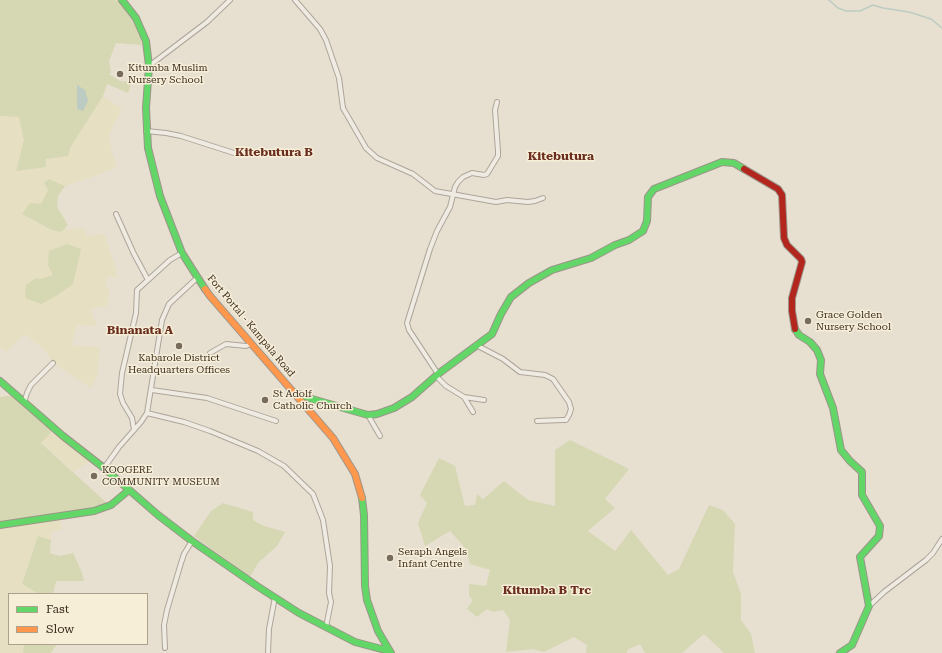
<!DOCTYPE html>
<style>
body{margin:0}
#map{position:relative;width:942px;height:653px;overflow:hidden;background:#e7e0d1;font-family:"Roboto Serif",serif}
canvas{display:block}
.legend{position:absolute;left:8px;top:593px;width:140px;height:52px;box-sizing:border-box;background:#f7eed8;border:1px solid #ada18e;margin:0;padding:5px 7px;list-style:none;font-size:12px;color:#3d2e20}
.legend li{display:flex;align-items:center;gap:8px;height:20px}
.legend b{width:20px;border:1px solid #ada18e}
</style>
<div id="map">
<canvas width="942" height="653"></canvas>
<ul class="legend">
<li><b style="height:5px;background:#63d668"></b>Fast</li>
<li><b style="height:5px;background:#ff974d"></b>Slow</li>
</ul>
</div>
<script>
const context = document.querySelector('canvas').getContext('2d');
context.lineJoin = 'round';
function fill(path, color) { context.fillStyle = color; context.fill(path, 'evenodd'); }
const shape = rows => new Path2D(rows.map(r => 'M' + r).join(''));
function strokePath(path, color, width, dash) { context.strokeStyle = color; context.lineWidth = width; context.lineCap = dash ? 'butt' : 'round'; context.setLineDash(dash || []); context.stroke(path); }
function write(font, color, halo, rows, align = 'center') {
  context.font = font + ' "Roboto Serif",serif'; context.lineWidth = 3; context.setLineDash([]); context.textBaseline = 'middle'; context.strokeStyle = halo; context.fillStyle = color; for (const [text, x, y, turn = 0] of rows) {
    context.save(); context.translate(x, y); context.rotate((+turn || 0) * Math.PI / 180); context.textAlign = isNaN(turn) ? turn : align; if (halo) context.strokeText(text, 0, 0); context.fillText(text, 0, 0); context.restore();
  }
}
const farmland = shape([
 [103,96,122,109,109,135,112,152,117,167,103,173,65,186,49,179,48,190,41,204,22,214,52,230,61,232,64,229,85,228,86,237,104,233,116,269,117,278,108,276,105,288,110,289,107,306,90,309,97,326,77,325,72,345,100,347,97,377,91,388,53,363,44,349,24,334,6,352,0,347,0,116,19,117,25,140,16,171,46,166,46,159,68,155,70,148],
 [53,430,90,461,74,472,41,442],
 [59,518,62,529,51,532,51,540,38,537,22,584,39,594,9,594,9,644,24,644,23,653,0,653,0,527]
]);
const green = shape([
 [0,0,116,0,121,3,134,20,140,36,142,45,116,43,109,61,111,72,109,74,120,81,132,82,128,93,107,84,103,96,70,148,68,156,46,159,46,167,16,171,24,140,19,117,0,116],
 [49,179,65,186,58,196,57,207,68,225,61,232,52,230,22,214,30,203,41,204,48,190,44,183],
 [67,244,81,249,73,284,56,296,41,304,25,298,26,285,36,278,41,279,53,275,48,265,49,251],
 [12,395,53,430,41,443,108,504,103,508,0,523,0,397],
 [570,440,629,469,605,499,615,508,588,531,615,551,631,530,668,575,679,569,709,505,723,510,735,524,733,572,741,594,741,620,751,634,755,653,724,653,704,634,682,653,645,653,640,644,627,650,627,653,586,653,587,645,574,637,544,652,533,649,506,652,510,620,503,610,493,612,487,609,477,617,467,609,473,600,469,596,469,584,486,586,490,570,470,564,466,549,450,531,425,546,418,523,427,503,420,495,439,458,455,466,465,506,475,505,477,494,483,499,504,481,528,500,555,506,555,450],
 [223,503,253,512,253,520,264,526,285,532,277,546,258,563,250,577,194,536,211,511],
 [38,536,51,540,50,553,59,556,73,553,81,570,84,581,56,581,53,594,39,594,22,584],
 [24,644,57,644,51,653,23,653]
]);
const water = shape([
 [77,85,85,90,88,101,83,111,77,109]
]);
const stream = shape([
 [829,0,838,8,846,11,860,11,873,5,883,8,909,12,931,19,942,28]
]);
const street = shape([
 [295,0,320,29,326,40,339,78,343,108,366,148,377,158,413,174,435,191,496,202,507,200,528,202,535,201,543,198],
 [149,66,207,22,230,0],
 [146,131,166,133,181,136,237,154],
 [116,214,134,254,148,280],
 [478,346,503,359,520,372,545,375,553,379,569,402,571,409,569,415,566,420,563,420,537,421],
 [210,353,226,344,246,346,251,344],
 [438,374,409,330,407,323,430,249,437,231,450,207,455,187,458,182,463,177,472,173,484,175,487,174,498,156,498,151,495,110,497,102],
 [436,376,446,386,464,397,484,400],
 [152,390,207,398,276,421],
 [464,397,473,412],
 [24,403,27,393,31,385,53,363],
 [147,413,184,422,210,431,258,451,284,466,313,494,323,520,330,566,329,593,331,602,326,627],
 [368,415,380,436],
 [134,430,132,418,123,403,120,394,122,373,136,313,137,290,170,260,182,253],
 [104,468,119,447,141,422,147,413,162,320,169,304,197,278],
 [869,606,884,592,926,560,933,553,942,539],
 [165,648,164,625,167,610,181,563,184,554,192,541],
 [268,653,269,629,275,597]
]);
const fast = shape([
 [122,0,136,18,146,41,149,66,146,108,148,148,160,196,182,253,205,289],
 [795,329,799,335,810,342,817,350,821,360,820,374,833,408,841,450,850,461,862,472,862,495,880,526,879,536,860,557,869,606,852,645,840,653],
 [0,381,63,436,104,468,158,515,192,541,257,586,299,613,355,642,389,651],
 [294,392,312,399,368,415,377,414,394,408,412,397,438,374,492,334,501,314,511,297,529,283,552,270,591,258,615,245,629,240,643,231,647,221,648,197,654,189,722,162,734,163,744,169],
 [362,498,364,515,365,586,367,600,378,631,391,653],
 [0,525,94,511,111,505,129,490]
]);
const slow = shape([
 [205,289,210,296,333,438,355,474,362,498]
]);
const jam = shape([
 [744,169,778,189,782,195,784,238,787,245,801,259,802,262,792,298,792,311,795,329]
]);
const markers = [
 [120,74,4,"#786c5e"],
 [808,321,4,"#786c5e"],
 [179,346,4,"#786c5e"],
 [265,400,4,"#786c5e"],
 [94,476,4,"#786c5e"],
 [390,558,4,"#786c5e"]
];
const poiNames = [
 ["Kitumba Muslim",128,68],
 ["Nursery School",128,80],
 ["Grace Golden",816,315],
 ["Nursery School",816,327],
 ["Kabarole District",179,358,"center"],
 ["Headquarters Offices",179,370,"center"],
 ["St Adolf",273,394],
 ["Catholic Church",273,406],
 ["KOOGERE",102,470],
 ["COMMUNITY MUSEUM",102,482],
 ["Seraph Angels",398,552],
 ["Infant Centre",398,564]
];
const streetNames = [
 ["Fort Portal - Kampala Road",251,326,50]
];
const quarterNames = [
 ["Kitebutura B",274,152],
 ["Kitebutura",561,156],
 ["Binanata A",140,330],
 ["Kitumba B Trc",547,590]
];
fill(farmland, '#e6dfc2');
fill(green, '#d6d7b3');
fill(water, '#bcccc2');
strokePath(stream, '#bcccc2', 1.5);
strokePath(street, '#ada599', 6);
strokePath(fast, '#9c958a', 8);
strokePath(slow, '#9c958a', 8);
strokePath(jam, '#9c958a', 8);
strokePath(street, '#efebe3', 4);
strokePath(fast, '#63d668', 6);
strokePath(slow, '#ff974d', 6);
strokePath(jam, '#b3261e', 6);
for (const [x, y, r, color] of markers) { const dot = new Path2D(); dot.arc(x, y, r, 0, 2 * Math.PI); context.fillStyle = color; context.fill(dot); strokePath(dot, '#f7eed8', 1.5); }
write('10px', '#3d2e20', '#f7eed8', poiNames, 'left');
write('10px', '#3d2e20', '#f7eed8', streetNames);
write('bold 12px', '#6b2e1e', '#f7eed8', quarterNames);
</script>
